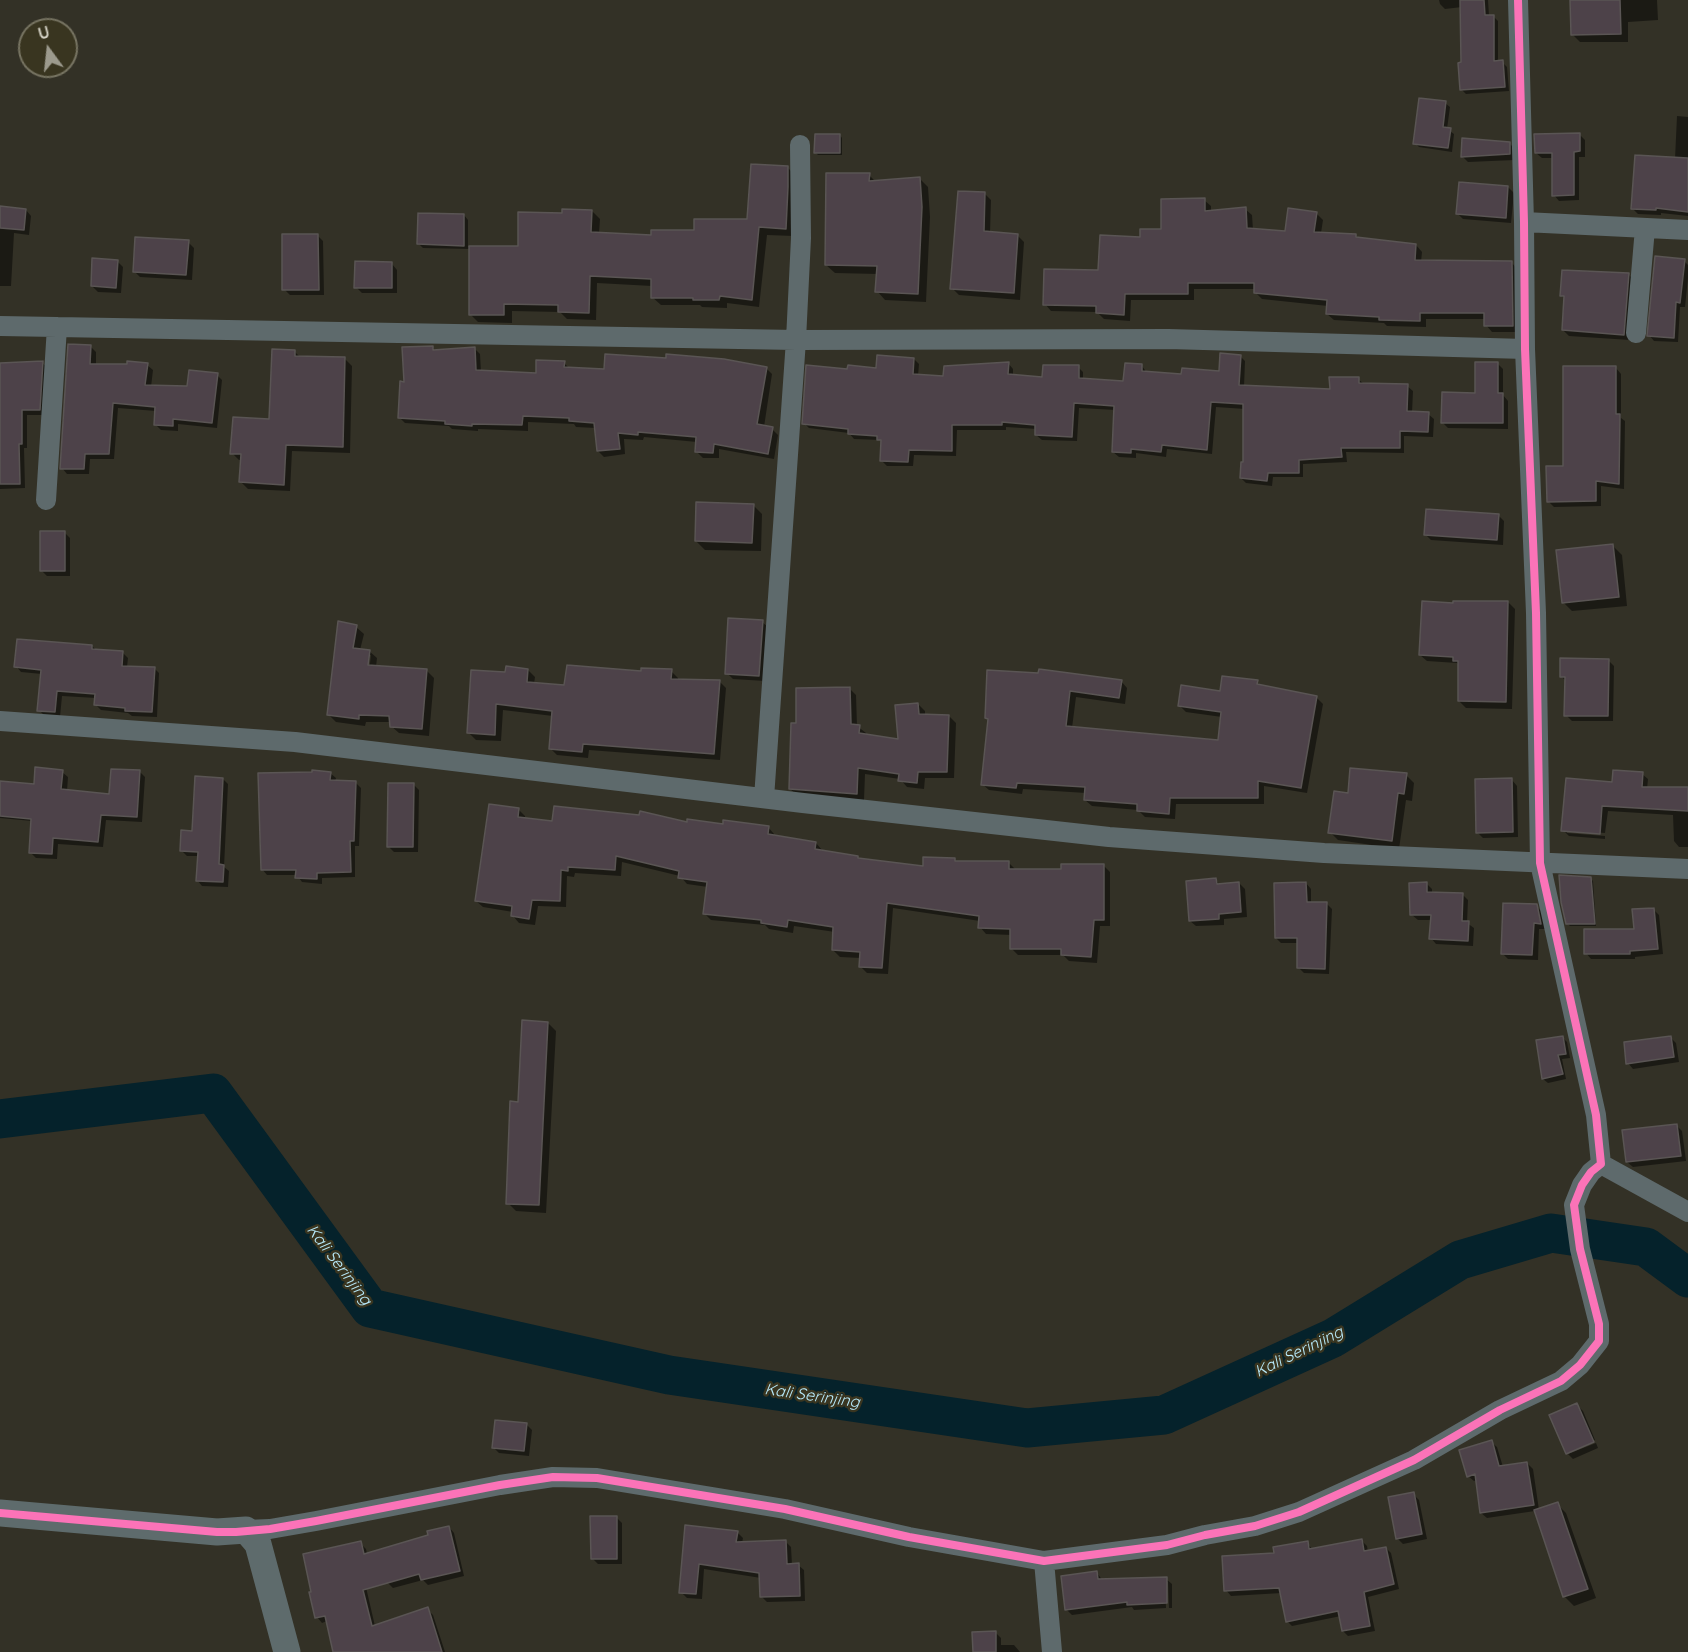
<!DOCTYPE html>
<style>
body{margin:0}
#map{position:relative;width:1688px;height:1652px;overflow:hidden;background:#333126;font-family:Quicksand,sans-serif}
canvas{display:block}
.north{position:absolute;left:18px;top:18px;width:60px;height:60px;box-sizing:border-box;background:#393520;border:2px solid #777462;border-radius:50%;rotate:345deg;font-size:16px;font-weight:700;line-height:24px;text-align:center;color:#d4d2c5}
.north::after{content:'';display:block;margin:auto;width:21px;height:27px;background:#9c9a8d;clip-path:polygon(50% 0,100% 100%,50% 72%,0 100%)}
</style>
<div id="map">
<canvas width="1688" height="1652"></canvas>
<div class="north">U</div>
</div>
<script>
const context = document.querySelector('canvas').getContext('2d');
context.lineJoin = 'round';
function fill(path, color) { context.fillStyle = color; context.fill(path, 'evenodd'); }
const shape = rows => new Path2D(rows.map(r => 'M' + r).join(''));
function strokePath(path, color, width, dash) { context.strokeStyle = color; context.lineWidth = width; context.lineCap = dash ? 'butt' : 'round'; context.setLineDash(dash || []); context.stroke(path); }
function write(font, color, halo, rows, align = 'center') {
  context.font = font + ' Quicksand,sans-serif'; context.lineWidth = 5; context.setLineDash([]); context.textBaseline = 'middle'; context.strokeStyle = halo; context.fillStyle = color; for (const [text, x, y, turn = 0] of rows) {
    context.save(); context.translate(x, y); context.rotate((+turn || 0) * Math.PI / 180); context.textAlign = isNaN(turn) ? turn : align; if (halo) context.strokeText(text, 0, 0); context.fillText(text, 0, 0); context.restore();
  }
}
const shadow = shape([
 [1439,0,1488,0,1489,16,1493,16,1498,21,1498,62,1502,62,1507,67,1509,91,1466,94,1461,89,1462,7,1445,9,1440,4],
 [1572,0,1657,0,1658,20,1628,22,1628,42,1580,42,1572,34],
 [1445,103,1450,107,1447,129,1454,134,1452,152,1419,147,1415,143],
 [1677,116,1688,117,1688,216,1661,213,1661,215,1638,214,1633,209,1675,159],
 [1579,134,1585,140,1585,157,1579,157,1579,200,1559,201,1554,195,1553,158,1542,158,1536,153],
 [840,135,842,138,842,155,818,155,816,153],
 [1509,143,1515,149,1515,160,1468,162,1462,156],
 [788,168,796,176,794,236,767,235,759,307,727,303,727,308,702,307,700,305,661,305,652,297,652,286,597,283,596,320,567,319,560,312,512,311,512,323,478,322,470,314,471,249,423,248,418,243,464,215,468,220,468,247,519,248,563,214,592,211,600,219,599,234,652,237,695,231,749,221],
 [869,175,876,182,920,179,928,187,930,217,926,302,885,300,877,291,878,274,835,273,826,265],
 [1508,187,1514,193,1511,223,1463,219,1457,213],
 [984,193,991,200,990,233,1017,235,1024,242,1020,300,959,295,952,288],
 [1204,200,1211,206,1211,212,1245,209,1252,215,1253,230,1286,233,1316,213,1323,220,1321,233,1355,235,1359,239,1416,245,1422,252,1421,262,1512,263,1518,270,1519,332,1492,332,1486,325,1486,319,1426,319,1426,327,1387,326,1384,323,1334,320,1327,314,1328,306,1262,299,1255,292,1256,289,1194,289,1194,300,1131,300,1130,321,1104,319,1097,312,1051,311,1045,304,1100,271,1142,238,1163,230],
 [0,208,26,210,31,216,29,235,14,233,11,286,0,286],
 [317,235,323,241,324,295,290,295,284,289],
 [188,242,194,248,192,280,140,277,134,271],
 [117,261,123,267,121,293,98,292,92,286],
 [1684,261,1688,265,1688,278,1685,307,1680,307,1678,342,1654,341,1649,335],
 [392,264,397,270,397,293,362,293,356,287],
 [1628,274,1634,280,1630,340,1569,336,1563,330,1565,299,1562,296],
 [90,346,96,352,96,365,147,365,153,370,151,387,188,388,217,375,222,380,217,428,178,424,178,431,161,430,156,425,156,411,118,408,114,459,90,459,89,474,67,474,62,468],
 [432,347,436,351,474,348,480,354,481,372,537,374,564,363,569,368,605,371,766,368,772,374,764,427,772,429,778,435,774,459,719,449,719,458,703,458,697,452,697,442,644,437,643,440,624,439,625,454,604,457,598,451,596,428,576,427,574,424,528,422,528,431,478,429,478,431,452,429,449,426,405,423,399,417,405,383],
 [295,352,301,358,345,359,352,366,350,453,292,451,290,491,248,489,241,482,242,460,239,460,232,453,270,421],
 [1240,356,1245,361,1244,387,1331,390,1358,379,1364,384,1407,386,1413,391,1412,413,1428,414,1434,419,1433,437,1404,436,1404,453,1346,452,1347,462,1303,464,1303,477,1273,477,1272,486,1246,483,1241,478,1245,464,1245,409,1216,407,1212,454,1167,449,1166,457,1136,453,1136,458,1119,457,1113,452,1116,410,1079,408,1077,441,1042,440,1036,435,1037,429,1006,427,1006,430,957,430,956,456,914,455,913,466,887,466,881,460,882,442,880,440,854,439,849,433,809,428,804,423,849,371,878,370,914,359,919,364,918,376,945,378,1008,363,1013,369,1013,376,1044,379,1078,367,1083,372,1083,379,1124,382,1142,366,1147,373,1183,376,1220,373],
 [0,363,42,363,48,368,45,415,27,415,27,448,24,448,25,488,0,489],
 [1497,363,1503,369,1503,395,1508,401,1508,429,1448,428,1442,422,1476,394],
 [1616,368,1621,374,1621,418,1625,421,1624,489,1601,486,1601,506,1554,507,1548,501],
 [753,505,762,514,761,551,705,550,696,541],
 [1498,515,1504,521,1503,545,1431,540,1425,534],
 [64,532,70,538,70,576,47,576,42,571],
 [1613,546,1622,555,1627,606,1572,611,1563,602],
 [1508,602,1515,609,1512,709,1466,708,1459,701,1459,666,1457,663,1427,661,1420,655,1454,604],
 [762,622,768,627,765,681,733,679,727,673],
 [356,627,364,634,360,650,369,651,377,658,376,667,426,670,434,678,429,736,399,733,391,726,391,722,366,722,365,726,336,722,329,715],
 [368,655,371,655,369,672,366,672],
 [92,646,96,650,123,653,128,658,127,667,154,668,159,673,157,717,132,716,128,713,101,710,96,705,96,698,62,696,60,717,45,716,39,710,42,674,21,672,16,666],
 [1608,660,1614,666,1613,721,1572,721,1566,715,1566,681,1561,676],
 [528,670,535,677,534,684,565,687,671,671,678,678,678,681,719,681,726,688,720,760,589,750,588,758,557,755,550,748,553,716,503,710,501,741,476,740,469,733,507,673],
 [989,672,1121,681,1127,688,1125,704,1076,697,1072,728,1220,741,1222,717,1186,712,1180,706,1257,682,1262,687,1317,698,1323,704,1307,793,1264,786,1264,804,1176,804,1175,819,1145,817,1138,810,1092,806,1085,800,1086,793,1023,789,1022,794,989,790,982,784,989,720,987,718],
 [849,688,856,695,857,726,866,733,866,736,899,740,918,704,925,711,925,716,949,716,956,723,954,778,925,778,924,789,907,787,900,779,865,774,864,800,797,795,790,789,798,724],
 [139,771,145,777,142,822,106,820,103,847,58,844,57,859,36,858,30,852,32,821,0,818,0,782,35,786,62,772,68,777,67,791,111,796],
 [330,773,336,778,335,782,356,783,361,788,359,846,355,846,355,877,322,878,322,884,302,882,297,875,267,875,262,869],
 [1642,774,1648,779,1647,789,1688,789,1688,847,1679,847,1674,841,1673,815,1608,811,1605,833,1567,830,1567,833,1605,836,1605,839,1569,836,1563,830,1613,784],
 [1406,775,1414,783,1412,801,1406,800,1399,849,1338,840,1330,832,1350,794],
 [223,779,228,784,224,867,229,871,228,887,202,886,197,880,199,856,187,856,182,851,194,832],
 [1512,780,1517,786,1518,837,1483,838,1477,832],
 [413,784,419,790,418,852,394,852,389,847],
 [519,810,525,816,525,819,554,823,768,827,774,834,774,836,816,843,822,850,822,852,860,860,924,867,954,860,957,863,1008,862,1015,869,1063,870,1103,865,1110,872,1110,926,1100,926,1097,963,1069,961,1063,955,1018,955,1012,949,1012,935,986,934,980,927,980,921,893,908,888,974,867,973,860,966,861,958,840,957,833,950,835,932,794,926,793,933,769,929,765,925,711,920,705,914,708,887,687,884,680,876,622,862,621,876,575,873,574,877,567,876,566,907,538,906,535,925,519,923,513,916,513,912,483,907,476,901],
 [1590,878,1593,881,1596,926,1570,926,1567,923],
 [1216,880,1220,885,1239,883,1245,889,1247,917,1224,919,1224,925,1196,926,1190,921],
 [1306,883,1311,889,1311,903,1327,904,1332,909,1329,974,1304,973,1299,968,1299,943,1281,943,1276,938],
 [1426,883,1432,889,1432,893,1463,895,1468,900,1467,923,1474,928,1473,946,1436,944,1431,938,1432,920,1418,920,1412,915],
 [1536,906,1542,912,1546,929,1539,929,1538,960,1508,959,1502,953],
 [1653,909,1659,915,1663,954,1635,957,1635,959,1591,959,1586,953,1635,930],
 [548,1023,556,1031,546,1213,516,1211,508,1203,519,1103],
 [1670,1037,1676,1043,1679,1062,1633,1069,1628,1063],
 [1563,1038,1567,1042,1570,1058,1562,1059,1566,1079,1548,1083,1543,1079],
 [1676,1125,1682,1131,1686,1161,1633,1167,1627,1162],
 [1577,1405,1583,1411,1595,1440,1567,1451,1567,1453,1551,1416],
 [526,1424,532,1430,529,1456,499,1453,493,1447],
 [1491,1442,1497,1447,1503,1467,1527,1463,1533,1469,1539,1510,1557,1504,1566,1513,1596,1598,1574,1606,1565,1597,1535,1511,1487,1518,1481,1513,1477,1480,1474,1481,1468,1476],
 [1596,1443,1598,1448,1573,1459,1568,1454],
 [1413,1494,1419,1500,1427,1539,1403,1544,1397,1538],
 [616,1517,622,1523,622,1564,598,1564,592,1558],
 [449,1527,454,1533,464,1576,428,1585,423,1580,393,1588,388,1583],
 [686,1527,737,1532,743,1538,742,1543,785,1541,791,1547,792,1565,798,1565,804,1570,805,1601,767,1602,761,1596,761,1578,704,1569,702,1599,687,1598,681,1592],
 [1361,1540,1367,1546,1368,1552,1386,1548,1391,1553,1399,1589,1368,1597,1375,1631,1348,1636,1343,1631,1341,1616,1292,1626,1287,1621,1282,1593,1231,1596,1226,1590,1276,1554,1307,1543,1313,1550],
 [360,1543,366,1549,370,1568,362,1570,381,1652,334,1652,327,1621,322,1623,317,1617],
 [1097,1573,1103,1581,1166,1579,1172,1584,1172,1608,1169,1608,1168,1582,1165,1582,1166,1608,1134,1610,1132,1607,1072,1615,1066,1609],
 [427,1609,433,1615,445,1652,411,1652],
 [995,1632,1001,1638,1001,1645,1014,1645,1020,1652,975,1652]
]);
const river = shape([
 [0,1119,213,1093,370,1308,669,1375,1027,1428,1164,1415,1333,1338,1460,1260,1551,1233,1646,1247,1688,1278]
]);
const building = shape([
 [1460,0,1484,0,1485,15,1494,15,1494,61,1503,60,1505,87,1460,90,1458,63,1461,62,1460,0],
 [1570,0,1620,0,1621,34,1571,35,1570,0],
 [1419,98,1446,101,1443,127,1451,128,1448,148,1413,144,1419,98],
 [1580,133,1580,151,1574,152,1574,195,1552,196,1552,153,1535,153,1534,134,1580,133],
 [815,134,840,134,840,153,814,153,815,134],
 [1462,138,1510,142,1510,154,1461,157,1462,138],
 [1635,155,1688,158,1688,212,1656,208,1656,210,1631,209,1635,155],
 [751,164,788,166,788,187,786,229,759,227,752,300,720,296,719,300,693,300,693,298,651,298,651,279,590,276,589,313,558,312,558,305,504,304,504,315,469,315,469,246,518,246,518,212,562,213,562,209,592,210,591,232,651,235,651,230,694,230,694,219,747,219,751,164],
 [826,173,870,173,869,181,920,177,922,207,918,294,875,292,877,266,825,265,826,173],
 [1459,182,1508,186,1506,218,1456,214,1459,182],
 [958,191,985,192,984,231,1018,234,1014,293,950,289,958,191],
 [1205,198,1205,211,1246,207,1247,228,1285,231,1288,208,1317,212,1314,232,1356,234,1356,237,1416,244,1415,260,1512,261,1513,326,1484,326,1484,313,1420,313,1420,321,1379,320,1379,317,1326,314,1327,300,1254,293,1254,283,1188,283,1188,294,1125,294,1124,315,1096,313,1096,306,1043,305,1044,269,1098,270,1100,235,1140,237,1140,229,1161,229,1161,199,1205,198],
 [0,206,26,209,24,230,0,228,0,206],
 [418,213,464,214,464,246,417,244,418,213],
 [282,234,318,234,319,290,282,290,282,234],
 [135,237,189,240,186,275,133,272,135,237],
 [1655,256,1685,259,1680,303,1676,302,1674,338,1647,336,1655,256],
 [92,258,118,260,116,288,91,286,92,258],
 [355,261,392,262,392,288,354,288,355,261],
 [1562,270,1629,273,1624,335,1562,330,1564,296,1560,296,1562,270],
 [68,344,91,345,90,364,127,364,127,361,148,363,145,385,187,386,189,370,218,373,212,423,173,419,173,426,154,425,155,407,113,403,109,454,85,454,84,469,60,469,68,344],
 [433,346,433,350,475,347,476,370,536,373,536,360,565,361,564,367,604,369,605,354,666,358,666,354,724,359,767,367,757,424,773,427,768,454,714,444,713,453,695,452,696,437,638,432,638,435,618,433,620,449,597,451,594,423,569,421,569,418,523,416,522,425,472,424,472,426,445,424,445,421,398,418,400,381,404,382,402,347,433,346],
 [272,349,295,350,295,356,345,357,343,447,286,445,284,485,239,482,241,454,230,454,233,417,269,419,272,349],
 [1220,353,1241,355,1239,385,1330,389,1329,377,1359,377,1359,383,1408,384,1407,411,1429,412,1428,432,1400,431,1400,448,1341,448,1342,457,1299,460,1299,473,1268,473,1267,481,1240,478,1241,462,1243,462,1243,404,1211,402,1207,450,1162,445,1161,452,1131,449,1131,453,1112,452,1114,406,1074,403,1072,437,1035,435,1035,425,1002,422,1002,425,952,425,952,451,909,450,908,462,880,461,881,440,877,440,877,436,848,434,848,429,802,424,806,365,847,369,848,365,876,368,877,355,914,358,913,374,943,376,944,366,1009,362,1008,374,1042,377,1043,365,1079,365,1079,378,1123,381,1125,363,1142,364,1142,371,1181,374,1182,368,1219,371,1220,353],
 [43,361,40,410,22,410,22,444,19,444,20,484,0,484,0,363,43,361],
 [1475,362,1498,362,1498,393,1503,393,1503,423,1441,423,1442,392,1475,393,1475,362],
 [1563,366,1616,366,1616,414,1620,414,1619,484,1596,481,1596,501,1547,502,1546,466,1563,466,1563,366],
 [696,502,754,504,752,543,695,541,696,502],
 [1426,509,1499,514,1497,540,1424,535,1426,509],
 [40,531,65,531,65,571,40,571,40,531],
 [1613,544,1619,597,1562,603,1556,550,1613,544],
 [1422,601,1453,603,1453,601,1508,601,1506,702,1458,701,1458,661,1453,661,1453,657,1419,655,1422,601],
 [728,618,763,620,759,676,725,674,728,618],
 [338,621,357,625,353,648,370,650,368,665,427,669,422,729,390,727,389,716,359,715,359,719,327,715,338,621],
 [17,639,92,645,92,649,123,651,122,666,155,667,152,712,125,711,125,708,94,705,95,694,57,691,55,712,37,711,41,670,14,667,17,639],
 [1560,658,1609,659,1608,716,1564,716,1565,677,1560,677,1560,658],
 [567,665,641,671,641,668,672,669,671,679,720,680,714,754,583,744,582,752,549,749,552,711,496,704,495,735,467,733,471,670,505,672,506,666,528,669,527,682,564,685,567,665],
 [1039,669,1122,680,1119,698,1070,691,1066,726,1218,740,1221,712,1178,706,1181,685,1220,691,1222,676,1258,680,1257,684,1317,696,1301,788,1258,781,1258,798,1170,798,1169,814,1137,811,1137,804,1084,800,1085,787,1017,783,1016,788,981,785,988,719,985,718,987,670,1038,673,1039,669],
 [850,687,851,724,860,725,859,733,898,739,895,705,918,703,919,714,949,715,947,772,918,772,917,783,898,781,899,774,858,768,857,794,789,789,791,723,796,723,796,688,850,687],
 [35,767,63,770,61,789,109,794,111,769,140,770,137,817,101,815,98,842,53,838,52,854,29,853,31,819,0,816,0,781,34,784,35,767],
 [1350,768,1407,773,1404,794,1398,793,1392,841,1328,833,1334,791,1348,793,1350,768],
 [312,770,331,772,330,780,356,781,354,841,350,841,351,872,317,873,317,879,295,878,296,870,261,870,258,773,312,772,312,770],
 [1613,770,1643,772,1642,787,1688,787,1688,811,1602,806,1600,834,1561,831,1566,778,1612,782,1613,770],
 [195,776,223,778,219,864,224,865,223,882,196,881,198,852,180,851,181,830,192,831,195,776],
 [1512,778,1513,832,1476,833,1475,779,1512,778],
 [388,783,414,783,413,847,387,847,388,783],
 [489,804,519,808,518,817,552,821,554,806,639,815,640,811,687,822,687,819,723,824,723,820,769,826,768,834,816,842,815,849,858,856,858,858,923,866,923,857,955,858,955,861,1009,861,1009,869,1061,869,1061,864,1104,864,1104,920,1094,920,1091,957,1061,955,1061,949,1010,949,1010,929,978,928,979,916,887,903,882,968,859,967,860,952,832,950,833,927,788,920,787,927,761,923,761,920,703,914,707,882,678,878,679,871,616,856,615,870,568,867,568,871,561,870,560,901,532,900,529,919,511,916,512,906,475,901,489,804],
 [1559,875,1591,877,1595,924,1566,924,1561,902,1559,875],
 [1216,878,1217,884,1239,882,1241,912,1219,914,1219,919,1189,921,1186,881,1216,878],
 [1306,882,1307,902,1327,902,1325,969,1297,968,1297,938,1275,938,1274,883,1306,882],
 [1427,882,1427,892,1463,893,1462,921,1469,921,1468,941,1429,939,1431,915,1410,915,1409,883,1427,882],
 [1503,903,1537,904,1541,924,1534,923,1532,955,1501,954,1503,903],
 [1654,908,1658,949,1630,951,1630,954,1584,954,1584,929,1634,929,1632,909,1654,908],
 [522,1020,548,1022,539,1205,506,1204,510,1101,518,1102,522,1020],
 [1563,1036,1566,1054,1558,1055,1563,1074,1542,1079,1536,1040,1563,1036],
 [1671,1036,1674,1057,1626,1064,1624,1042,1671,1036],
 [1677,1124,1681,1156,1626,1162,1622,1130,1677,1124],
 [1577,1403,1594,1442,1566,1454,1549,1415,1577,1403],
 [495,1420,527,1423,524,1451,492,1448,495,1420],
 [1492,1440,1499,1466,1527,1462,1534,1505,1480,1513,1475,1474,1467,1477,1459,1450,1492,1440],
 [1414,1492,1422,1534,1396,1539,1388,1497,1414,1492],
 [1558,1502,1588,1589,1563,1597,1534,1510,1558,1502],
 [590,1516,617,1516,617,1559,591,1559,590,1516],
 [685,1525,738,1531,736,1542,786,1540,787,1564,799,1563,800,1596,760,1597,759,1573,699,1564,696,1594,679,1593,685,1525],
 [449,1526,460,1571,421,1580,419,1574,363,1590,372,1626,428,1607,442,1652,333,1652,325,1616,315,1618,309,1592,311,1592,303,1554,361,1541,364,1554,428,1535,427,1531,449,1526],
 [1362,1539,1364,1551,1386,1547,1394,1584,1364,1592,1370,1626,1342,1631,1338,1611,1286,1622,1279,1588,1224,1591,1222,1556,1274,1553,1273,1547,1308,1541,1309,1549,1362,1539],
 [1097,1571,1098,1579,1167,1577,1167,1603,1127,1605,1127,1602,1065,1610,1061,1576,1097,1571],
 [996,1631,996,1652,973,1652,972,1632,996,1631]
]);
const street = shape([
 [1524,222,1688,230],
 [0,326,796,340,1168,339,1525,349],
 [1636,333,1645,228],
 [46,500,57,327],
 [0,721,295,742,803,803,1109,837,1324,853,1688,869],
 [764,798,796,340,801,238,800,145],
 [1601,1164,1688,1212],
 [246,1530,270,1529,316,1521,500,1485,553,1477,597,1478,785,1509,909,1537,1044,1561,1167,1545,1205,1535,1255,1526,1299,1512,1414,1460,1500,1410,1561,1381,1580,1365,1599,1341,1599,1324,1580,1249,1574,1205,1582,1185,1591,1172,1601,1164,1596,1115,1540,863,1536,613,1525,349,1524,222,1518,0],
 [1044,1561,1052,1652]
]);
const secondary = shape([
 [0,1513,217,1532,246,1530,258,1544,287,1652]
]);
const cycleway = shape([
 [0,1513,217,1532,236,1532,270,1529,316,1521,500,1485,553,1477,597,1478,785,1509,909,1537,1044,1561,1167,1545,1205,1535,1255,1526,1299,1512,1414,1460,1500,1410,1561,1381,1580,1365,1599,1341,1599,1324,1580,1249,1574,1205,1582,1185,1591,1172,1601,1164,1596,1115,1540,863,1536,613,1525,349,1524,222,1518,0]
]);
const waterNames = [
 ["Kali Serinjing",339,1265,53],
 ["Kali Serinjing",1299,1352,-26],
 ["Kali Serinjing",812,1396,8]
];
fill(shadow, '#0007');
strokePath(river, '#05222b', 39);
fill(building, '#4d4249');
strokePath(building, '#5a5554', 1.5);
strokePath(street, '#5e6a6c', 20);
strokePath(secondary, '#5e6b6c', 27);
strokePath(cycleway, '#fb73b8', 8);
write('italic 16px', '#b8ebfc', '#393520', waterNames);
</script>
